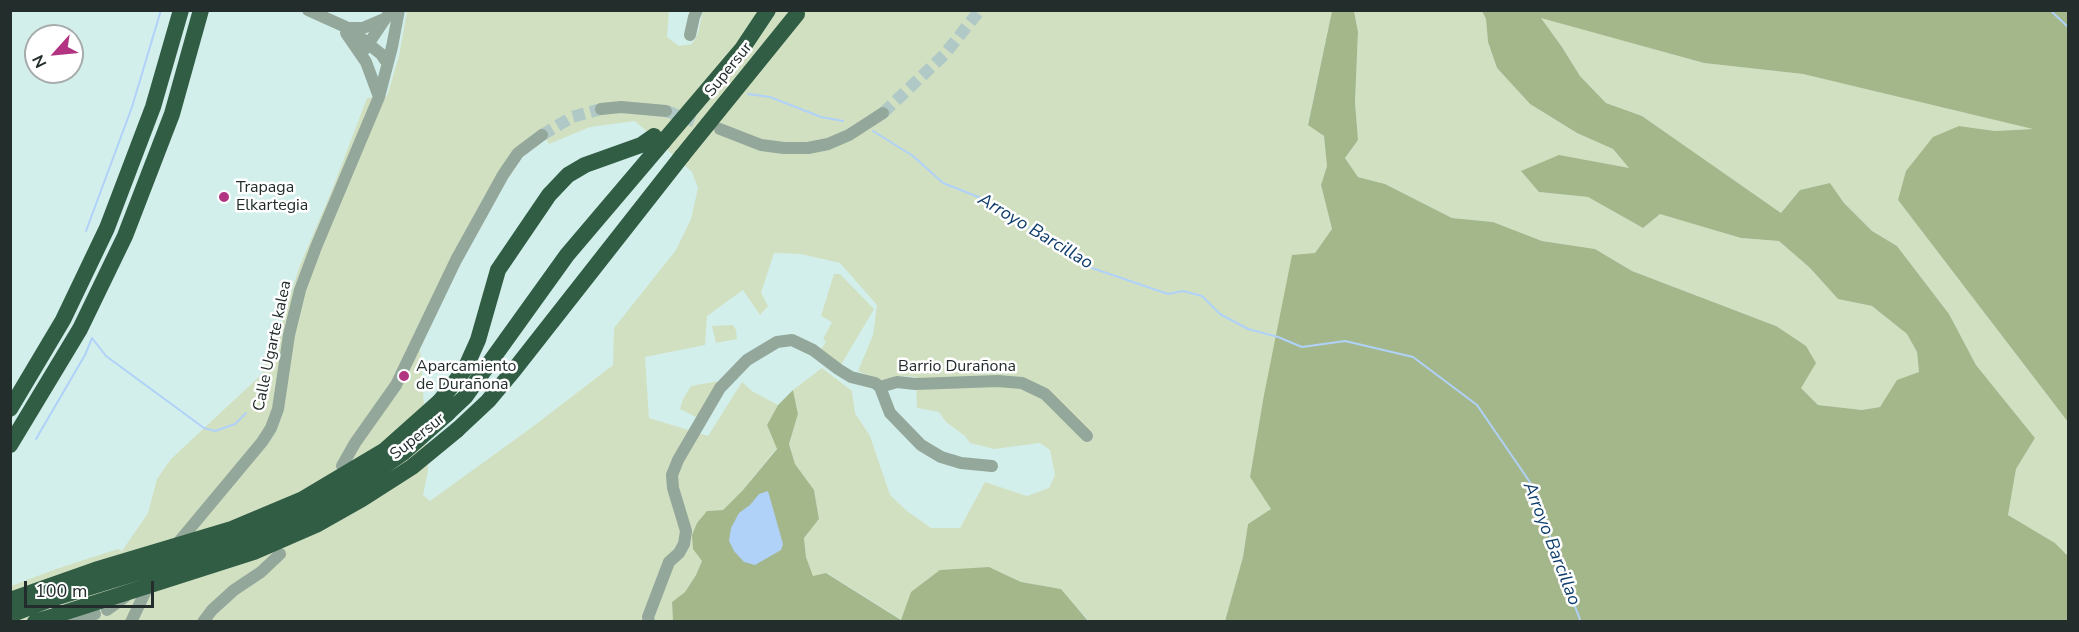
<!DOCTYPE html>
<meta charset="utf-8">
<style>
body{margin:0}
#map{position:relative;width:2079px;height:632px;overflow:hidden;background:#d3efec;font-family:"Nunito Sans",sans-serif}
canvas{display:block}
.frame{position:absolute;inset:0;border:12px solid #222d2c;pointer-events:none}
.north{position:absolute;left:24px;top:24px;width:60px;height:60px;box-sizing:border-box;background:#fff;border:2px solid #a7abab;border-radius:50%;rotate:243deg;font-size:16px;font-weight:700;line-height:24px;text-align:center;color:#222d2c}
.north::after{content:'';display:block;margin:auto;width:21px;height:27px;background:#b13382;clip-path:polygon(50% 0,100% 100%,50% 72%,0 100%)}
.scale{position:absolute;left:24px;top:581px;width:130px;height:27px;box-sizing:border-box;border:3px solid #222d2c;border-top:0;padding-left:8px;font-size:18px;line-height:21px;white-space:nowrap;color:#222d2c;-webkit-text-stroke:4px #fff;paint-order:stroke}
</style>
<div id="map">
<canvas width="2079" height="632"></canvas>
<div class="frame"></div>
<div class="north">N</div>
<div class="scale">100 m</div>
</div>
<script>
const context = document.querySelector('canvas').getContext('2d');
context.lineJoin = 'round';
function fill(path, color) { context.fillStyle = color; context.fill(path, 'evenodd'); }
const shape = rows => new Path2D(rows.map(r => 'M' + r).join(''));
function strokePath(path, color, width, dash) { context.strokeStyle = color; context.lineWidth = width; context.lineCap = dash ? 'butt' : 'round'; context.setLineDash(dash || []); context.stroke(path); }
function write(font, color, halo, rows, align = 'center') {
  context.font = font + ' "Nunito Sans",sans-serif'; context.lineWidth = 5; context.setLineDash([]); context.textBaseline = 'middle'; context.strokeStyle = halo; context.fillStyle = color; for (const [text, x, y, turn = 0] of rows) {
    context.save(); context.translate(x, y); context.rotate((+turn || 0) * Math.PI / 180); context.textAlign = isNaN(turn) ? turn : align; if (halo) context.strokeText(text, 0, 0); context.fillText(text, 0, 0); context.restore();
  }
}
const green = shape([
 [407,11,669,11,667,37,679,46,692,44,698,33,703,11,1332,11,1308,124,1324,136,1327,166,1321,185,1332,229,1315,253,1257,439,1250,477,1271,509,1248,524,1243,557,1225,621,1089,621,1061,589,1021,582,989,567,911,592,902,620,827,573,813,577,806,557,804,538,819,519,814,490,795,464,789,444,798,414,793,390,822,368,852,391,855,413,870,436,890,495,907,511,931,528,960,528,985,482,1027,496,1049,488,1055,475,1050,450,1040,443,994,449,970,443,965,436,946,422,939,412,917,408,916,377,897,376,881,381,858,371,873,335,877,305,840,263,801,254,774,253,761,293,768,306,760,315,743,290,707,316,705,345,645,357,649,418,708,436,742,382,752,391,778,405,767,425,777,448,743,490,723,510,707,511,702,561,696,575,685,592,672,602,673,621,11,622,11,586,56,569,118,549,122,551,148,513,157,479,171,459,261,375,277,337,300,265,332,190,367,98,387,96,399,56],
 [635,121,692,172,698,188,691,219,676,250,614,328,613,365,535,425,430,501,423,495,428,471,421,358,416,330,483,198,499,174,542,131,549,144,590,127],
 [1354,11,1482,11,1486,19,1488,42,1497,68,1530,104,1577,133,1613,149,1630,169,1539,192,1588,197,1643,228,1660,213,1741,238,1779,241,1810,268,1838,299,1872,306,1907,334,1917,352,1919,372,1880,407,1862,410,1818,405,1801,388,1776,326,1632,271,1595,249,1542,241,1493,222,1452,218,1385,184,1358,177,1345,158,1358,140,1355,102,1358,32],
 [1540,17,1704,63,1803,74,2036,129,1995,131,1959,126,1898,200,2068,422,2068,556,2055,543,2008,515,2016,469,2035,438,1976,365,1949,314,1897,246,1872,231,1844,203,1830,183,1800,190,1781,213,1642,116,1606,103,1580,76,1562,47],
 [834,274,840,274,874,309,841,365,819,352,826,342,823,339,832,322,821,316],
 [733,325,736,330,737,339,716,343,712,326],
 [719,381,698,418,680,409,683,399,691,386]
]);
const forest = shape([
 [1332,11,1354,11,1358,32,1355,102,1358,140,1345,158,1358,177,1385,184,1452,218,1493,222,1542,241,1595,249,1632,271,1776,326,1806,346,1816,363,1801,388,1818,405,1862,410,1880,407,1897,380,1919,372,1917,352,1907,334,1872,306,1838,299,1810,268,1779,241,1741,238,1660,214,1643,228,1588,197,1539,192,1521,171,1559,155,1629,168,1613,149,1577,133,1530,104,1497,68,1488,42,1486,19,1482,11,2068,11,2068,422,1898,200,1906,171,1933,137,1959,126,1995,131,2033,129,1803,74,1704,63,1541,18,1562,47,1580,76,1606,103,1642,116,1781,213,1800,190,1830,183,1844,203,1872,231,1897,246,1949,314,1976,365,2035,438,2016,469,2008,515,2055,543,2068,556,2068,621,1225,621,1243,557,1248,524,1271,509,1250,477,1264,395,1292,255,1315,253,1332,229,1321,185,1327,166,1324,136,1308,125],
 [793,390,798,414,789,444,795,464,814,490,819,519,804,538,806,557,813,576,826,573,901,620,911,592,940,570,989,567,1021,582,1061,589,1089,622,673,622,672,602,685,592,696,575,702,561,693,549,692,535,697,523,707,511,723,510,743,490,777,449,767,425,778,405]
]);
const water = shape([
 [768,491,783,544,781,550,755,565,744,562,734,551,729,541,731,528,739,513,750,505,759,494]
]);
const stream = shape([
 [2050,10,2068,27],
 [748,94,770,97,821,117,843,121],
 [873,131,913,156,943,183,991,202,1066,253,1092,268,1168,294,1183,291,1202,296,1220,314,1248,329,1278,337,1302,347,1345,341,1413,357,1477,405,1534,488,1564,578,1581,622],
 [86,231,132,107,161,10],
 [36,439,85,355,92,338,106,356,204,428,215,431,235,424,246,413]
]);
const minorTunnel = shape([
 [666,111,713,128],
 [883,113,944,55,980,10],
 [542,135,572,117,601,109]
]);
const minor = shape([
 [308,10,348,28,381,54,385,60],
 [348,28,363,28,384,19],
 [346,33,366,62,379,97],
 [690,35,694,17,697,10],
 [365,49,391,10],
 [601,109,621,107,666,111],
 [720,129,761,145,784,148,808,148,828,144,849,135,883,113],
 [880,387,897,382,915,384,998,381,1022,383,1045,394,1087,436],
 [342,466,355,443,396,385,456,260,503,175,518,153,542,135],
 [177,544,262,442,271,428,278,409,289,335,300,290,316,247,379,97,392,47,399,10],
 [107,610,125,597],
 [69,616,95,614],
 [131,622,150,582],
 [203,622,212,610,234,590,261,572,280,554],
 [649,622,648,617,669,562,679,553,684,544,686,531,673,488,672,475,678,460,720,388,747,360,777,342,792,340,813,350,838,369,851,377,875,383,880,387,890,413,921,445,941,457,961,463,992,466]
]);
const highway = shape([
 [440,401,465,369,478,340,498,270,549,195,568,175,585,165,641,145,654,136],
 [10,409,63,320,107,228,153,107,181,10],
 [447,414,465,397,567,255,663,142],
 [457,430,488,401,514,370,682,156],
 [10,445,80,329,125,236,172,114,201,10]
]);
const highwayBridge = shape([
 [663,142,742,49,768,10],
 [682,156,797,14],
 [10,600,95,570,232,529,301,500,385,450,440,401],
 [10,615,51,599,243,540,309,512,355,486,403,453,447,414],
 [35,622,254,552,316,525,362,499,412,467,457,430]
]);
const markers = [
 [224,197,6,"#b13382"],
 [404,376,6,"#b13382"]
];
const streetNames = [
 ["Supersur",729,70,-51],
 ["Calle Ugarte kalea",273,346,-78],
 ["Barrio Durañona",957,367],
 ["Supersur",418,437,-38]
];
const poiNames = [
 ["Trapaga",236,188],
 ["Elkartegia",236,206],
 ["Aparcamiento",416,367],
 ["de Durañona",416,385]
];
const waterNames = [
 ["Arroyo Barcillao",1035,232,31],
 ["Arroyo Barcillao",1551,544,69]
];
fill(green, '#d2e0c2');
fill(forest, '#a4b78b');
fill(water, '#b0d1f8');
strokePath(stream, '#b0d1f8', 2);
strokePath(minorTunnel, '#b0c8c6', 12, [12, 6]);
strokePath(minor, '#93a79a', 12);
strokePath(highway, '#305d44', 16);
strokePath(highwayBridge, '#305d44', 16);
for (const [x, y, r, color] of markers) { const dot = new Path2D(); dot.arc(x, y, r, 0, 2 * Math.PI); context.fillStyle = color; context.fill(dot); strokePath(dot, '#fff', 2); }
write('16px', '#222d2c', '#fff', streetNames);
write('16px', '#222d2c', '#fff', poiNames, 'left');
write('italic 18px', '#103e6d', '#fff', waterNames);
</script>
